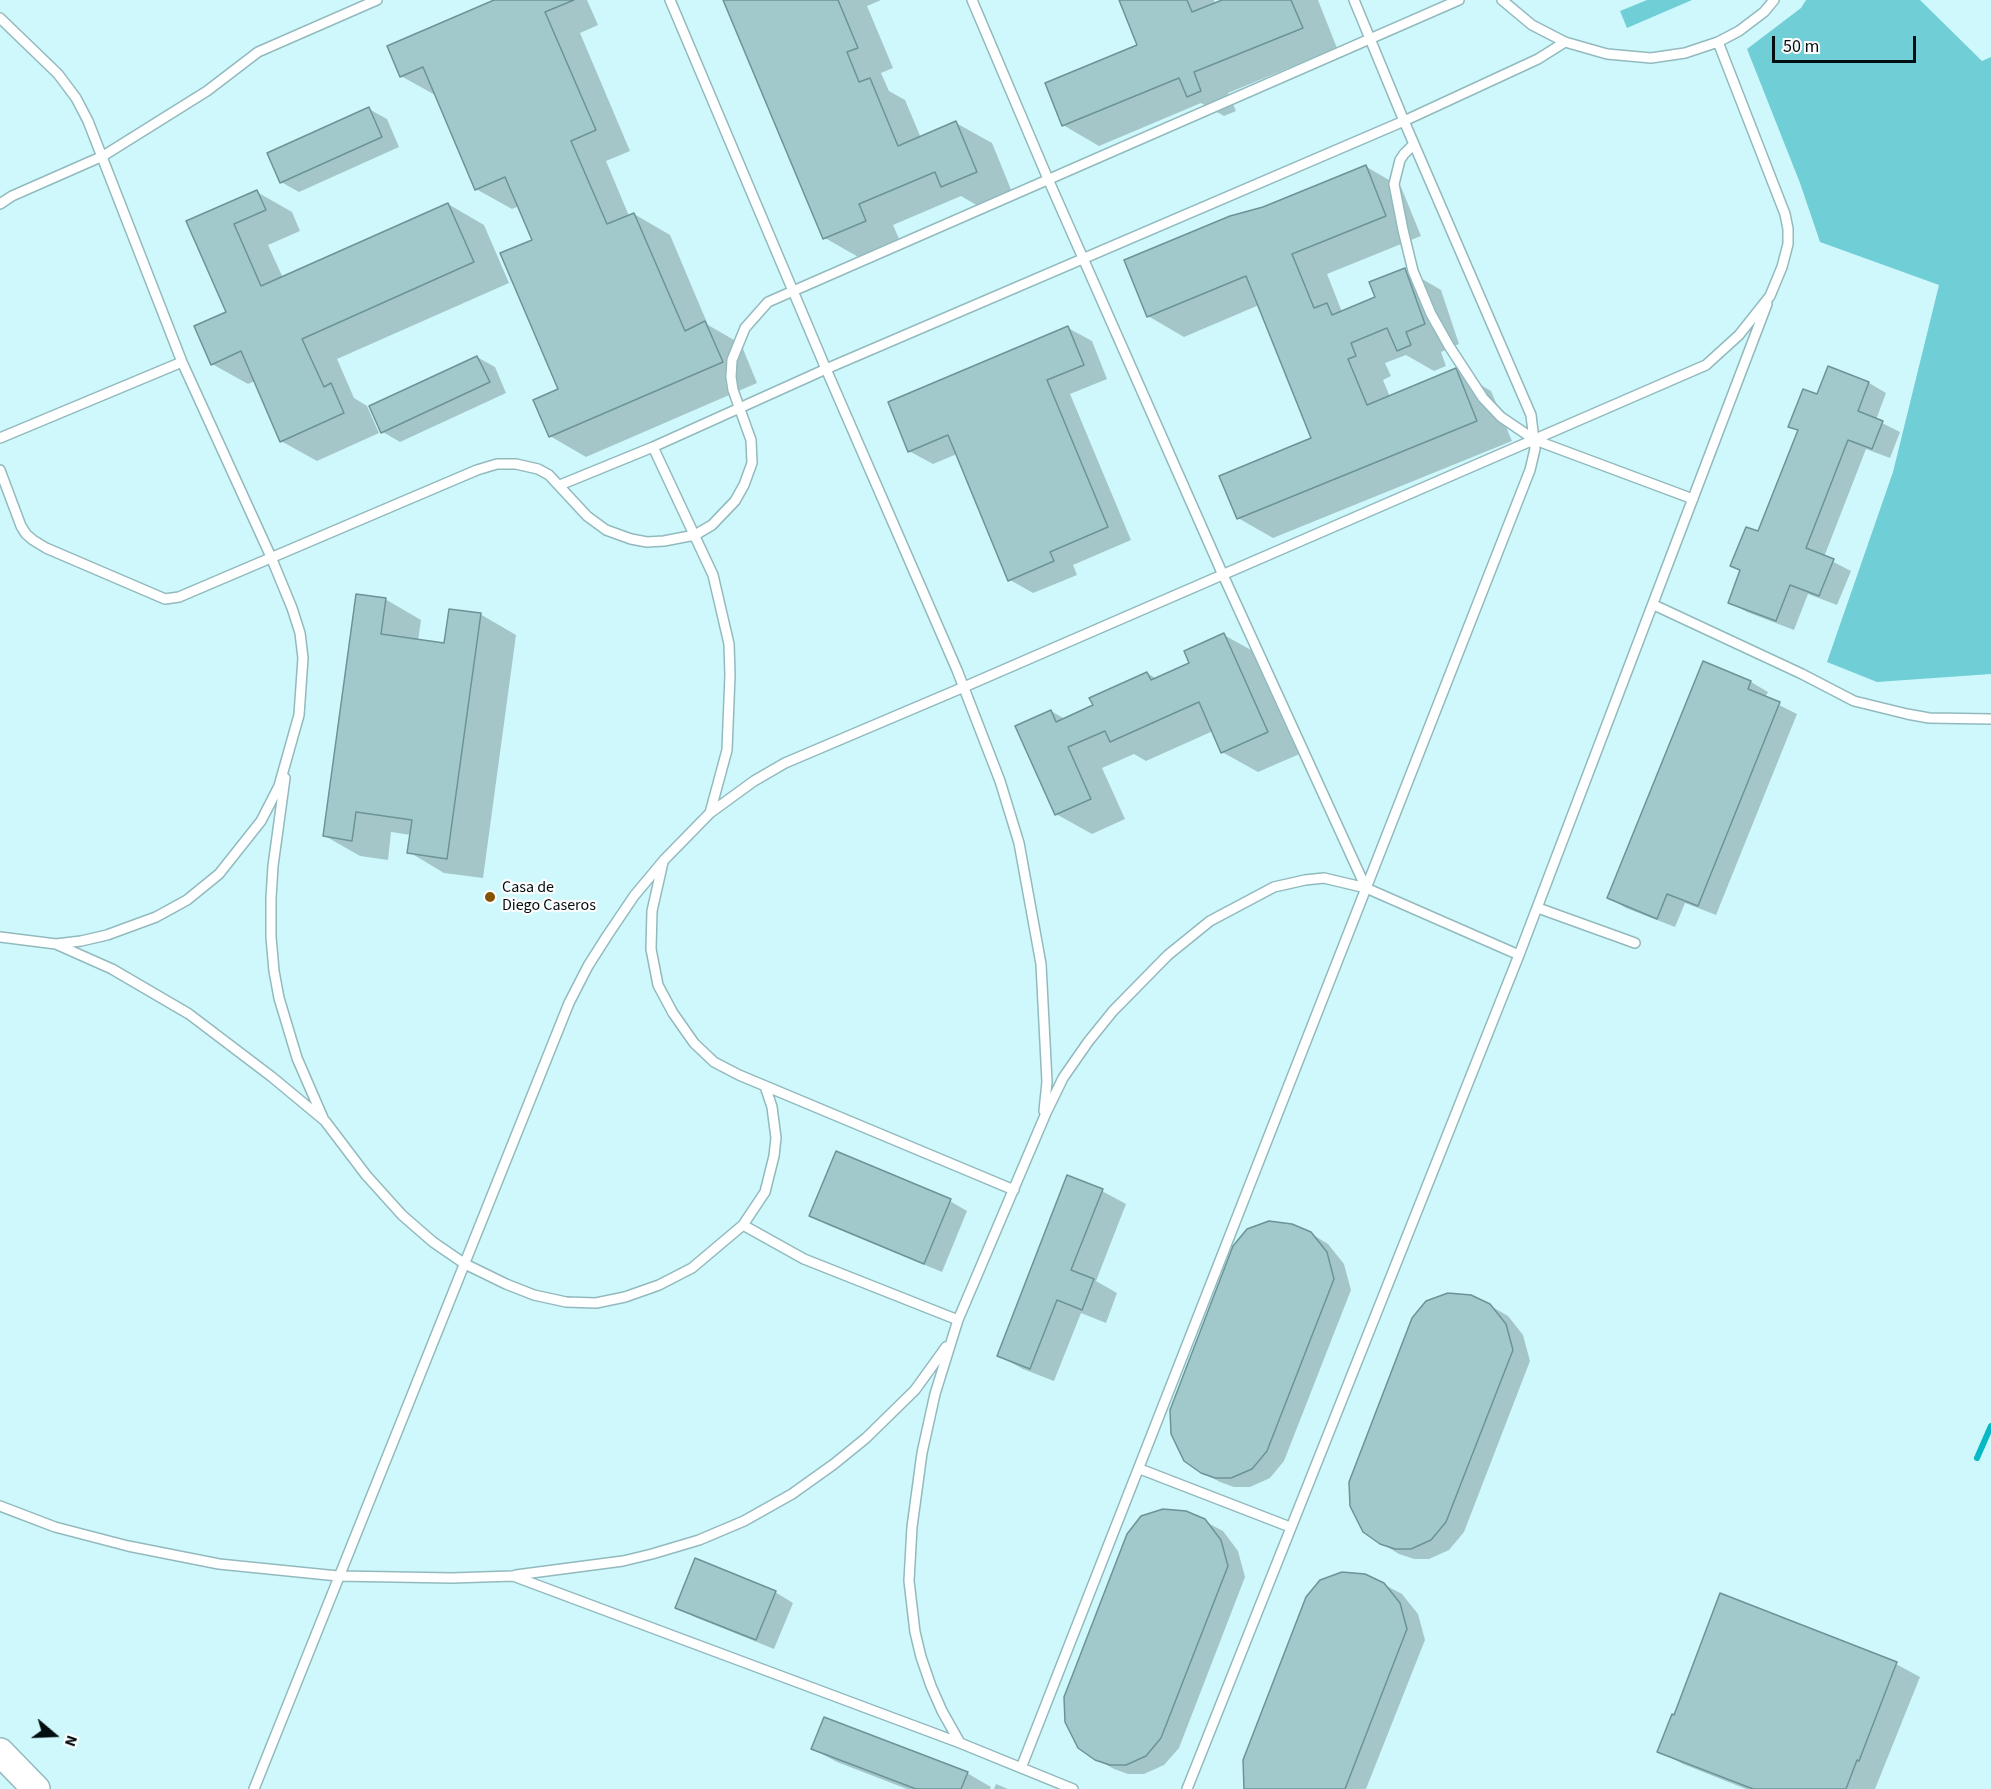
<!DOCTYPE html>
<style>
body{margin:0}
#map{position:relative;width:1991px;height:1789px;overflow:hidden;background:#cff8fc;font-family:"Source Sans 3",sans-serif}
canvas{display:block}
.north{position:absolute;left:24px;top:1705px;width:60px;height:60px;-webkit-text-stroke:4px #fdfdfd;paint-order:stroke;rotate:109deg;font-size:16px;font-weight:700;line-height:24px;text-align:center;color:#020e10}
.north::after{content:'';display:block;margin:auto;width:21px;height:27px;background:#020e10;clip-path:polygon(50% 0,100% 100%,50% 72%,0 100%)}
.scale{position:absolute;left:1772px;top:36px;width:144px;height:27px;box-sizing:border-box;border:3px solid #020e10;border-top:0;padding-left:8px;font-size:18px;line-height:21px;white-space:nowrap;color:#020e10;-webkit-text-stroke:4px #fdfdfd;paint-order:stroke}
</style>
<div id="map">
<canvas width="1991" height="1789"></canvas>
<div class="north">N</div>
<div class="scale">50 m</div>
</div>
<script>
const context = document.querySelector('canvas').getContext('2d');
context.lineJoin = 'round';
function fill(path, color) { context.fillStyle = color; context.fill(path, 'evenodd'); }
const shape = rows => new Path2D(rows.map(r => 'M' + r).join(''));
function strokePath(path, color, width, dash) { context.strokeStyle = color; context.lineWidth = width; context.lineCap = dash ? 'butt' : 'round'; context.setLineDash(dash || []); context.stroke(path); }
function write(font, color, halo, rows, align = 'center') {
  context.font = font + ' "Source Sans 3",sans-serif'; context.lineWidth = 4.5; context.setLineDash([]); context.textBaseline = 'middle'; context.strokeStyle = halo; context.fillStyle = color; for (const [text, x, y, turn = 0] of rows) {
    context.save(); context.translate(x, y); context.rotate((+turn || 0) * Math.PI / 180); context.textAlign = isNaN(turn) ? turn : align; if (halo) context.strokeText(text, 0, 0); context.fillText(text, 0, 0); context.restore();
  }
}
const green = shape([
 [1647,0,1692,0,1627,28,1620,11],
 [1806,0,1920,0,1982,61,1991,57,1991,674,1877,682,1827,662,1893,472,1939,285,1820,242,1800,183,1747,49,1801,8]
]);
const shadow = shape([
 [498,0,587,0,598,25,580,33,630,151,606,161,629,216,634,214,670,235,708,325,741,344,757,383,586,457,550,436,560,390,534,240,519,206,512,209,476,189,437,96,401,76],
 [725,0,881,0,867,6,893,68,881,73,889,91,905,100,921,138,956,123,992,143,1012,192,978,206,961,196,893,225,900,241,860,258,825,238],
 [1120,0,1214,0,1215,4,1226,0,1318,0,1337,48,1228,93,1236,111,1224,116,1201,103,1099,146,1063,125,1139,46],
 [369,109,387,119,399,147,299,192,281,182],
 [1365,166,1401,187,1421,236,1327,274,1342,312,1377,298,1405,269,1441,290,1459,344,1441,352,1446,366,1434,371,1406,355,1385,363,1391,376,1383,380,1390,397,1456,370,1491,391,1512,441,1273,538,1238,518,1313,438,1259,305,1184,337,1148,316,1263,209],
 [257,192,292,212,300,231,268,245,283,278,448,204,484,225,509,283,337,359,354,398,367,406,379,433,317,461,281,441,255,381,248,384,212,364,228,313,188,222],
 [1068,328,1092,341,1107,379,1070,394,1131,540,1073,565,1077,575,1033,593,1010,580,957,454,933,464,909,451],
 [477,357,495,367,506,393,400,442,383,432],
 [1829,368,1869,383,1886,393,1876,420,1900,432,1890,458,1866,449,1824,557,1851,571,1837,605,1808,594,1794,630,1747,612,1730,602,1799,431,1790,426,1817,396],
 [385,599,421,620,418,641,446,645,480,614,516,635,483,878,444,873,409,852,411,835,391,832,388,860,360,856,325,836],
 [1224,635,1260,655,1302,753,1258,772,1222,752,1213,731,1146,761,1134,754,1102,768,1125,819,1092,834,1056,814,1051,711,1065,719,1095,706,1147,673,1157,679,1191,663],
 [1751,682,1768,692,1765,698,1797,714,1716,915,1685,903,1675,927,1626,908,1609,898],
 [1102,1191,1126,1204,1096,1281,1117,1293,1106,1323,1081,1313,1054,1381,1023,1369,999,1356],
 [950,1201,967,1211,942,1272,828,1225,811,1215],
 [1310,1233,1328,1244,1344,1264,1351,1290,1284,1461,1270,1478,1250,1487,1234,1487,1220,1482,1202,1472],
 [1489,1305,1508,1316,1523,1335,1530,1361,1464,1532,1449,1550,1429,1559,1414,1559,1399,1554,1381,1543],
 [1204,1521,1223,1531,1238,1551,1245,1577,1179,1748,1164,1765,1144,1774,1128,1774,1114,1769,1096,1759],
 [1383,1584,1402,1594,1418,1614,1425,1640,1366,1789,1248,1789],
 [775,1592,793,1603,774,1649,695,1617,677,1607],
 [1896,1664,1920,1677,1875,1789,1746,1789,1683,1764,1659,1751],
 [813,1749,967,1773,991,1787,990,1789,907,1789,837,1762],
 [996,1784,1008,1789,994,1789]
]);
const stream = shape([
 [1977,1458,1991,1426]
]);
const building = shape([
 [494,0,574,0,545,12,596,130,571,141,607,224,634,213,685,331,705,321,723,362,549,437,533,400,558,389,500,253,532,240,505,177,475,190,423,67,400,77,387,46,494,0],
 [723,0,838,0,858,48,847,52,859,82,870,78,898,146,956,121,977,172,941,187,935,172,859,204,866,221,823,239,723,0],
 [1119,0,1187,0,1192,12,1222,0,1291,0,1303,28,1194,72,1201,91,1187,97,1179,78,1062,126,1045,83,1137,45,1119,0],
 [369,107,382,137,280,183,267,153,369,107],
 [1366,165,1386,216,1292,254,1314,308,1327,303,1332,315,1375,297,1369,282,1405,268,1425,324,1406,332,1411,345,1397,351,1387,328,1351,343,1356,356,1348,359,1367,405,1456,368,1477,421,1237,519,1219,476,1311,438,1246,276,1147,317,1124,260,1230,216,1263,207,1366,165],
 [257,190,266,210,234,224,261,286,448,203,474,262,302,339,324,387,331,383,344,413,280,442,241,351,211,365,194,326,226,312,186,221,257,190],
 [1068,326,1084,365,1047,380,1108,527,1050,552,1054,561,1008,581,948,435,908,452,888,402,1068,326],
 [477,356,490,382,381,433,369,406,477,356],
 [1828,366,1869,382,1858,411,1883,421,1872,449,1848,440,1806,548,1834,559,1819,596,1790,585,1776,621,1728,603,1740,570,1730,566,1746,527,1758,531,1798,430,1788,427,1803,389,1817,394,1828,366],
 [356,594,386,598,381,634,444,643,449,609,481,613,447,859,407,853,412,820,356,812,352,841,323,836,356,594],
 [1224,633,1268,732,1221,753,1199,702,1110,742,1105,731,1068,747,1091,799,1055,815,1015,726,1051,710,1056,722,1093,705,1089,698,1147,672,1151,680,1189,663,1184,651,1224,633],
 [1703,661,1751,681,1748,689,1780,702,1698,906,1667,894,1657,919,1607,898,1703,661],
 [836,1151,951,1199,924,1264,809,1216,836,1151],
 [1067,1175,1103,1189,1071,1270,1094,1279,1082,1310,1057,1300,1030,1369,997,1356,1067,1175],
 [1269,1221,1292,1224,1311,1232,1327,1252,1334,1279,1267,1451,1252,1469,1231,1478,1215,1478,1201,1473,1184,1461,1171,1434,1170,1410,1233,1246,1247,1229,1269,1221],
 [1448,1293,1471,1295,1490,1304,1506,1324,1513,1350,1446,1522,1431,1540,1411,1549,1395,1549,1380,1544,1363,1532,1350,1506,1349,1482,1412,1318,1426,1301,1448,1293],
 [1163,1509,1186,1511,1205,1519,1221,1540,1228,1566,1161,1738,1146,1756,1126,1765,1110,1765,1095,1760,1078,1748,1065,1722,1064,1697,1127,1534,1141,1516,1163,1509],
 [695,1558,776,1591,756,1640,675,1608,695,1558],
 [1342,1572,1365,1574,1384,1583,1400,1603,1407,1629,1345,1789,1244,1789,1243,1760,1306,1597,1320,1580,1342,1572],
 [1720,1593,1897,1662,1859,1761,1857,1760,1846,1789,1753,1789,1657,1752,1672,1714,1674,1715,1720,1593],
 [824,1717,968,1772,961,1789,916,1789,811,1749,824,1717]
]);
const lane = shape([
 [670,0,826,369,957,670,1000,781,1019,843,1041,964,1047,1082,1044,1111],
 [972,0,1048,179,1223,575,1366,888],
 [1502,0,1532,25,1565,42,1607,54,1651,58,1685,53,1718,42,1739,31,1764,12,1774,0],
 [0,18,58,74,76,98,88,121,182,362,271,557,292,608,300,633,303,658,299,715,279,786,261,821,219,874,187,900,156,917,107,935,81,941,56,944,0,937],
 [1414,144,1404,154,1400,160,1394,184,1403,230,1413,271,1431,314,1449,346,1483,398,1501,417,1535,440,1693,499],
 [0,204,12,196,103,156,207,91,258,52,377,0],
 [0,438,182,362],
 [653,447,713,575,729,644,730,675,727,750,710,813],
 [0,470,21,526,26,534,33,540,46,548,165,599,179,597,477,470,497,464,516,464,538,469,549,475,587,516,606,530,631,539,647,542,664,541,695,535,712,525,735,501,744,485,752,463,751,440,733,390,731,377,732,360,745,328,768,302,1459,0],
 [560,485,653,447,826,369,1404,121,1538,59,1565,42],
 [1654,605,1802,674,1854,701,1907,714,1929,718,1991,719],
 [285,778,273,866,271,898,271,937,274,971,279,998,297,1058,323,1118],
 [663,862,652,911,651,949,658,985,673,1013,694,1043,714,1062,739,1075,1014,1190],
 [1538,908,1635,943],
 [58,945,112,969,189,1014,272,1077,325,1121,366,1175,402,1215,433,1242,465,1264,506,1284,534,1295,566,1302,596,1303,625,1297,659,1285,692,1268,743,1225,765,1192,774,1156,776,1138,772,1107,765,1086],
 [743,1225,804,1259,958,1320],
 [1140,1469,1290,1527],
 [0,1506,55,1527,128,1546,219,1564,338,1576,452,1578,513,1576,960,1743,1073,1789],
 [516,1575,623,1561,652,1554,699,1540,744,1521,792,1494,834,1464,866,1438,915,1390,946,1347],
 [960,1743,942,1711,931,1686,921,1657,915,1632,909,1581,912,1527,922,1453,935,1394,958,1320,1046,1113,1063,1078,1088,1042,1113,1011,1168,955,1210,921,1274,887,1305,880,1324,878,1366,888,1519,955],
 [1021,1768,1530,470,1535,449,1531,415,1404,121,1354,0],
 [254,1789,569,1003,588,966,607,936,634,896,664,860,710,813,754,781,785,763,964,687,1706,365,1739,335,1770,296,1782,267,1788,244,1788,229,1785,214,1718,42],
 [1187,1789,1519,955,1767,304]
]);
const secondary = shape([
 [0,1752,36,1789]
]);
const markers = [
 [490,897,6,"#865100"]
];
const poiNames = [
 ["Casa de",502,888],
 ["Diego Caseros",502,906]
];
fill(green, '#70ced7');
fill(shadow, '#0003');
strokePath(stream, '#06b9c5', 6);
fill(building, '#a1c9cc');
strokePath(building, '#6c9396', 1.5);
strokePath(lane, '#92babe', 12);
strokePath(secondary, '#92babe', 30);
strokePath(lane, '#fff', 9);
strokePath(secondary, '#fff', 27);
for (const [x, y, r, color] of markers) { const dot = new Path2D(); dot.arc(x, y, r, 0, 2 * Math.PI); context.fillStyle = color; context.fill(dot); strokePath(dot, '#fdfdfd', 2); }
write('16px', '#020e10', '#fdfdfd', poiNames, 'left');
</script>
